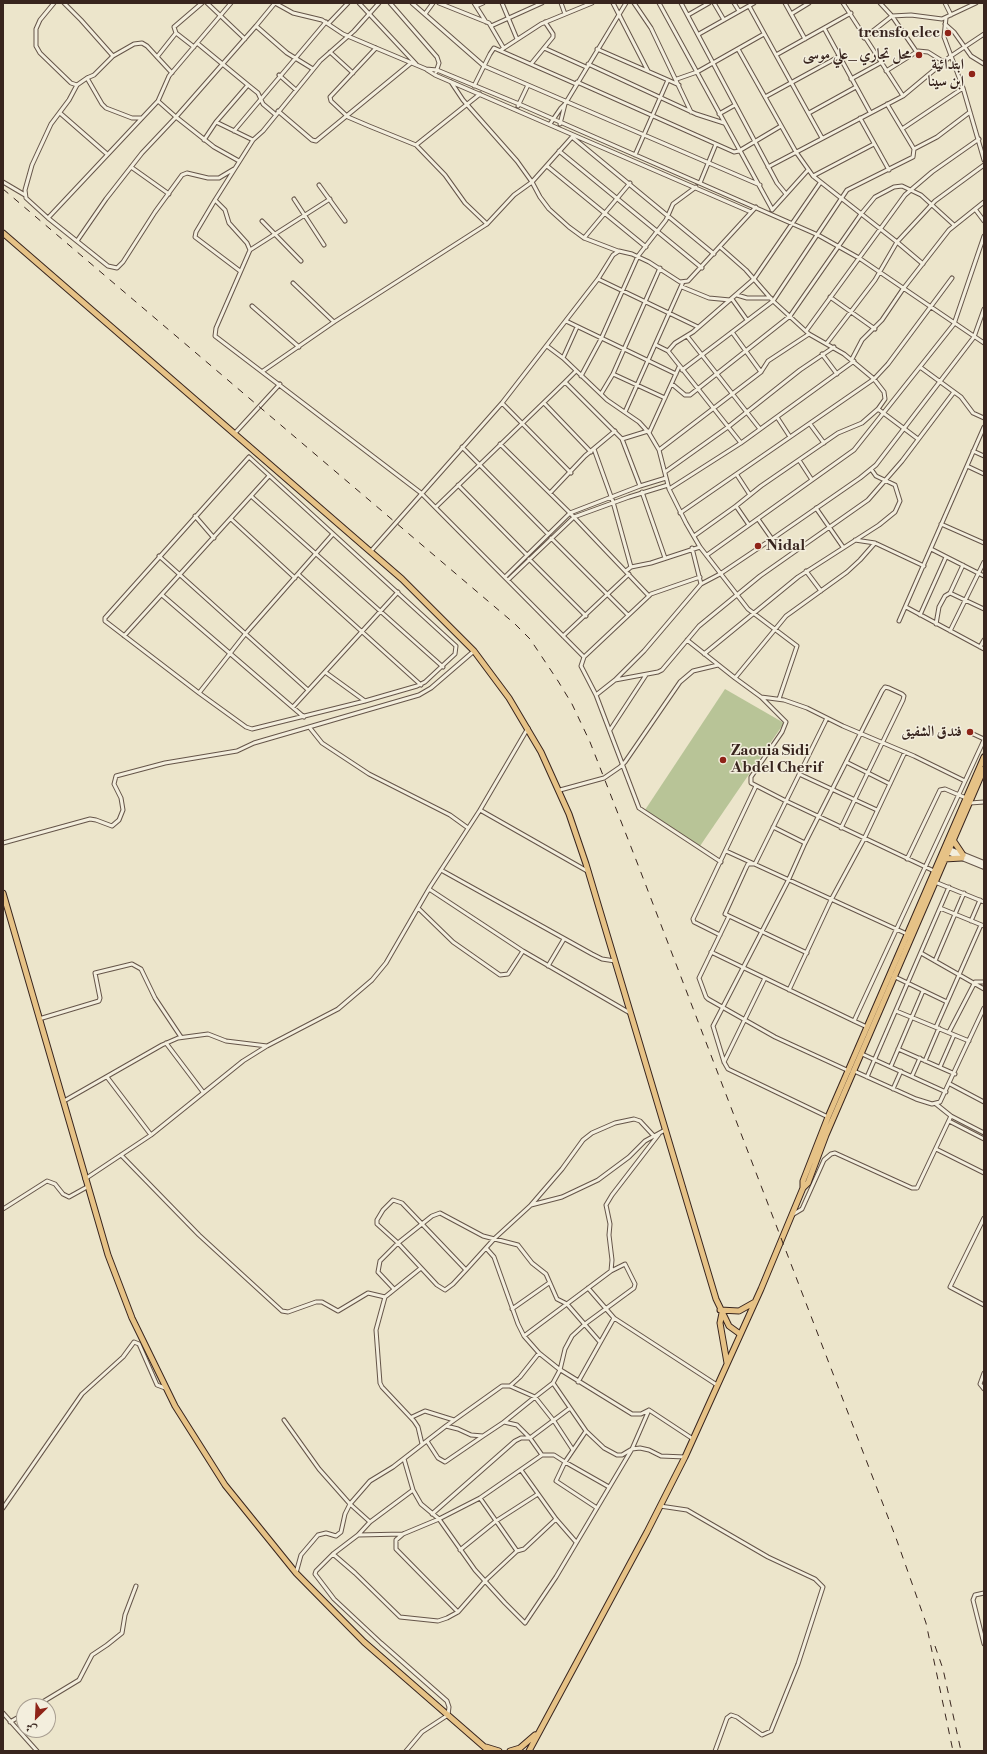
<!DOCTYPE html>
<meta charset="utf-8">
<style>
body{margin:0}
#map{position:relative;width:987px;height:1754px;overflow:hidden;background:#ece5cb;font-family:"Libre Bodoni",Amiri,serif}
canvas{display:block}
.frame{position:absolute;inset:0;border:4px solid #38251e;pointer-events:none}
.north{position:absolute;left:16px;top:1698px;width:40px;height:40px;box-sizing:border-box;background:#f3eedd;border:1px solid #a89e91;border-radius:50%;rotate:204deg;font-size:11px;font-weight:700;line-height:16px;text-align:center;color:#38251e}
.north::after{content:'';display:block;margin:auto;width:14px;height:18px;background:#8f2418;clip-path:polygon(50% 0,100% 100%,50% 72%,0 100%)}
</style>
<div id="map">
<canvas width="987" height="1754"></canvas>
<div class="frame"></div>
<div class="north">ش</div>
</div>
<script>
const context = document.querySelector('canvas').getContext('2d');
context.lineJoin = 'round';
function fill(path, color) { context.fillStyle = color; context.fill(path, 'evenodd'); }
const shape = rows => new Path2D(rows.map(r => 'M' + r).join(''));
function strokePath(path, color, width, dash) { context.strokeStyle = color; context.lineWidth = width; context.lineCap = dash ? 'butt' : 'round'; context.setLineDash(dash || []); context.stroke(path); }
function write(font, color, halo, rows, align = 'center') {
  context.font = font + ' "Libre Bodoni",Amiri,serif'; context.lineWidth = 3; context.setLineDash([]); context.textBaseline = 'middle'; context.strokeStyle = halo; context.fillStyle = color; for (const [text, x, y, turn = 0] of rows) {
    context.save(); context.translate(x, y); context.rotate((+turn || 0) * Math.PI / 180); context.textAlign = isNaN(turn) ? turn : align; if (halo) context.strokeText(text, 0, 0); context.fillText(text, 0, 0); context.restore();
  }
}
const green = shape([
 [725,689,784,723,700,846,645,810]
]);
const minor = shape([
 [54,3,40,20,36,29,36,46,40,53,71,83,77,85,87,78,102,104,106,108,132,118,142,118],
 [64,3,81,20,113,56,94,75,87,78],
 [207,3,245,39],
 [231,3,169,76,158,101,176,117,256,26],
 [275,3,293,13,322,20,343,34,376,48,426,69,437,70,519,104,818,235,859,258,984,343],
 [275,3,256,26,287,53,313,69],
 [359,3,416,64],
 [379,3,354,31,320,61,263,131,253,140,215,200,225,210,229,223,247,243,250,250,216,328,215,336,421,493,584,657],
 [390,3,437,57,439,63,436,72],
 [412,3,484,66,760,185],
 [439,3,489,23,503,47],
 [474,3,486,22],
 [502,3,517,39],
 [561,3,565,14],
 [613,3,648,71],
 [634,3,651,28,691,112],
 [659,3,772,209],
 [681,3,777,183,786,194],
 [714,3,724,20],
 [734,3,739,11],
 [785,3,805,39],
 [843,3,903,96],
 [880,3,892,16,916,51],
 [945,3,951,15],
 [476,6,483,3],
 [749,6,776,55,851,13],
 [425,14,433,3],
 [791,14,809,3],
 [688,15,709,3],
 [946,18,944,37,963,88,984,160],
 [328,24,348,3],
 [945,24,954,32,971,56,984,64],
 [491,26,542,3],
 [824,28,870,112],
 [699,34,754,3],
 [864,38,892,16,911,15,942,19,976,3],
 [197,43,248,85],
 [194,47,176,33,174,27,202,3],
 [376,48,330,97,331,101,348,117,369,126,416,145,480,94],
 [544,48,586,67],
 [597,49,668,80,635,155],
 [738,49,796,152,813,176,897,242,875,280,827,343],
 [501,50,541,24,592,3],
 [330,52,353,73],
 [776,55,822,138],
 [113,56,134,44,142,43,147,46,172,73],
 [157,57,176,33],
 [531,64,553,37,553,34,545,22],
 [588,64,696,114,724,123],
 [427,70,435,75,751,212],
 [886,71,918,51,928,52,944,62],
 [279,75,296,90],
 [677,79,697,72,764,34],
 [851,79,882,62],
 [668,80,679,85],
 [577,82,716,144,700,183],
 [474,86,490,54,494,48,576,84],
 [765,97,840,56],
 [158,101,48,218,108,266,117,268,123,262,155,212,182,175,187,173,208,178,219,178,234,169],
 [565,104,626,3],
 [518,106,528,85],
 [278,111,312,140,316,141,411,63],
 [60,113,107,154],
 [809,113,856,87],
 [719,114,735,105],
 [860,118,889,170],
 [216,122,253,140],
 [550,124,561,108,565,104,560,124],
 [902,129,963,88],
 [234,131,326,22],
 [573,136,532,182,540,197,549,209,569,227,584,238,618,251],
 [572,137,714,254],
 [204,140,216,122,248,85,258,93,263,104,276,115],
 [716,144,734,152,739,151,781,126],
 [416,145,445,175,465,203,487,224],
 [914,149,937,137,970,112],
 [559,151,702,268],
 [547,166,646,247],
 [131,167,169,194],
 [768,167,903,96,951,56,984,34],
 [813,176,874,144],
 [3,182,25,195],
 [319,185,345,221],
 [294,199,324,245],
 [215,200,196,232,195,237,240,271],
 [975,209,984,221],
 [772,210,808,170],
 [48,218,26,198,25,190,32,165,51,124,69,100,77,85],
 [262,221,301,261],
 [584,238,630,183],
 [77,241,106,199,142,153,176,117,214,147,239,161],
 [250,250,330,199],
 [923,264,897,242,935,201,984,165],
 [598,279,698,327],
 [293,283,334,322],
 [682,287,709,298,730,300],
 [737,295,747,298,771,298],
 [830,297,875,329],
 [732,299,747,320],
 [252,306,299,347],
 [566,321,676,374],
 [806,331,905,195,932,172,979,139],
 [732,332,761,372],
 [687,336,760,429],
 [656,345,668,351,741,443,854,361],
 [547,346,563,358,607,400,639,422,649,433],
 [668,351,675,343,693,332,754,279,820,183],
 [822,354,837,374],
 [563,358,577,327],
 [852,359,862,340,882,320,903,289,949,230,984,202],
 [679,367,649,433,659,450,669,489,686,523,700,547,748,609,797,646,779,699],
 [920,367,961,397,973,413,984,418],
 [682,370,773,301,847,190,913,157,914,149,887,104],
 [263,371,334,322,487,224,514,195,532,182,517,161,463,100,451,82],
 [576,371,565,382,622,439,640,486],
 [613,374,665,398],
 [581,376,601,339,638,256,666,220,673,204,696,187],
 [672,384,685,395,690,395,790,316,861,214,875,197,894,187,902,186,921,195,954,225],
 [601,394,613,374,660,268],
 [502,403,571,473],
 [544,403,591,452],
 [878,409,918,439],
 [625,412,683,282],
 [777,417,790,437],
 [810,424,824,443],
 [235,433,280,384],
 [622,439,648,431],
 [500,444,570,513,649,596],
 [462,447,548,534],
 [594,449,613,502,631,567],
 [659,450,761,372,768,361,809,334],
 [973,451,984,456],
 [249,457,456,646,455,654,425,682,417,686,365,701,252,729,246,727,199,693,105,621,105,618,249,457],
 [799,460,812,480],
 [967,466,984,474],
 [665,472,728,427,800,370,834,347],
 [737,475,750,495],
 [458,485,527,555],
 [669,489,741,443],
 [642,492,665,558],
 [550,493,585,456,615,431],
 [251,496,443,667],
 [736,506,749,525],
 [436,507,565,382],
 [816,508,843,547],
 [680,513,874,379,888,364,952,278],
 [195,516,214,538],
 [231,519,295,578],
 [758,519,772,539],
 [941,524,984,543],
 [694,536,736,506,761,486,838,433,862,423,878,409,885,399,884,392,874,379,844,354,809,334,773,301,746,270,720,247],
 [551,538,628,615],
 [855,540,875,543],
 [692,548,701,584],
 [931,549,984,576],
 [371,551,502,403,598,279,613,255,619,251,632,254,649,262,680,282,688,281,756,207],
 [707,555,854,450,954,324,984,236],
 [159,556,308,690],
 [529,559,586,616],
 [626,571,631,567,651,563,700,547],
 [806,571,821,591],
 [298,574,421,685],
 [505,577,570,513,640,486,666,478],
 [700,577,651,594,584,657,581,666,596,695,639,808,721,862],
 [508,580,574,517,629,497,668,485],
 [950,593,984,609],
 [162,595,304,717],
 [906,607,984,649],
 [920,615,946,557],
 [899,621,984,427],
 [936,624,939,607,945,596,950,593,963,565],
 [950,631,984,562],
 [124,636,269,476],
 [563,636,629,574],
 [687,640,735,678,786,616,847,572,860,560,875,543,924,566],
 [980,647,984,640],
 [704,654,798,577,879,525,895,512,900,501,895,485,876,476,871,469],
 [325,672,365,701],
 [735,678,761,697,786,722,782,732,751,777,751,783,786,801,934,871],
 [615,680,644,651,701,584,720,574,772,539,860,478,876,465,974,337,984,309],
 [199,693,246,633,333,534],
 [596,695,615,680,658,672,662,670,699,626,760,576,868,500,902,461,954,392],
 [761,697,784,700,807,708,843,726,914,756,965,781],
 [293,707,398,592],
 [827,718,755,864,748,864,746,868,725,914,729,916,699,978,706,997,708,999,775,1037,849,1071],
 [310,728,322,743,369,774,450,815,468,828],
 [610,730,646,675],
 [971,733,984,739],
 [846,762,890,784],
 [799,774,877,810],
 [560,790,604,778,620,767,625,762,680,682,693,671,718,665],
 [970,803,984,802],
 [480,810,589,872],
 [773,827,805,843],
 [3,843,90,819,96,820,112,826,119,820,123,810,121,798,114,784,116,776,165,763,237,751,254,743,419,695,431,688,474,651],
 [726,851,907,934],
 [907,859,940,790,945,789,966,798],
 [441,870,592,954,602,959,615,961],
 [935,882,984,902],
 [429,889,523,951,630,1013],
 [418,908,453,942,500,975,508,974,523,951],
 [940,908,984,926],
 [729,916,807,953],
 [971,921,980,900],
 [720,935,694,922,693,919,756,786],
 [711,952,854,1021],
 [921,953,984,989],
 [935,961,964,893],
 [548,966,564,939],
 [893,976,947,1002],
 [789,990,831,900,864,839,905,752],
 [896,1011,969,1041],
 [39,1019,99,1001,100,998,95,973,132,964,141,969,155,998,181,1037],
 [867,1027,854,1021,984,740],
 [936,1027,981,925],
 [949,1032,975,982,984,982],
 [166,1043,203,1092],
 [898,1049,955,1074],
 [862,1054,946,1092],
 [925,1061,939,1028],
 [724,1062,765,978],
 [891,1066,923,991],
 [940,1067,954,1035],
 [854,1071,916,1099,932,1104,940,1102,984,1008],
 [912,1076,920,1058],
 [107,1077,151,1135],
 [867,1077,949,887],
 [950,1084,984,1102],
 [893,1089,901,1071],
 [64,1101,162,1045,178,1038,208,1034,226,1041,267,1046],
 [951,1116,984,1133],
 [828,1117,728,1069,724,1062,713,1026,788,881,805,843,882,691,885,687,889,688,902,694,904,696,903,700,841,828],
 [949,1121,984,1139],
 [936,1149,984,1173],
 [121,1155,199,1235,282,1311,288,1312,316,1302,322,1302,338,1311,368,1293,385,1297],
 [85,1179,151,1135,243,1061,267,1046,338,1009,372,980,386,963,430,887,480,810,528,728],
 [531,1205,562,1169,583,1140,592,1133,615,1123,634,1119,640,1121,653,1135],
 [3,1209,47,1181,55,1184,63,1194,69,1197,87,1187],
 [792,1215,802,1209,824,1160,831,1154,835,1153,912,1188,917,1188,951,1116,936,1104],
 [984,1218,950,1287,984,1305],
 [486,1248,494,1257,518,1324,524,1336,539,1353,559,1369,632,1414,641,1414,649,1410,693,1439],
 [421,1268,385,1297,376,1330,380,1383,382,1387,414,1421,418,1427,422,1444],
 [466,1270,402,1203,393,1200,383,1210,377,1220,377,1224,398,1243,437,1285,445,1290,453,1284,466,1270,495,1238,531,1205,562,1197,598,1180,629,1157,645,1141,665,1130],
 [611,1271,612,1260,609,1235,610,1224,606,1205,612,1195,659,1134],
 [588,1288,614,1318],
 [394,1289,378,1272,380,1261,398,1243,432,1216,440,1213,483,1236,518,1245,532,1263,546,1274,557,1299,567,1304,600,1342],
 [512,1309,549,1283],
 [524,1336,611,1271,625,1264,635,1284,634,1288,585,1324,572,1336,565,1349,560,1370,553,1383,586,1431,604,1448,617,1455,622,1455,632,1449,640,1448,649,1450,661,1456,685,1457],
 [984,1373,980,1384,984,1389],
 [578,1382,614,1318,717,1385],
 [510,1386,520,1377,539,1353],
 [412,1417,425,1411,454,1420],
 [284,1420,319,1469,350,1504,370,1522],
 [504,1422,535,1397,554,1421,573,1450],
 [446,1426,458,1429,471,1435,483,1436,504,1422,517,1425,530,1438,570,1408],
 [427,1441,438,1458,445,1462,483,1436],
 [404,1459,413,1490,421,1504,439,1519,475,1570,505,1603,525,1623,556,1577,632,1449,649,1410],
 [521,1470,556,1519,576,1542],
 [480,1498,517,1551],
 [660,1506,687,1510,768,1557,815,1579,823,1587,798,1664,771,1731,762,1735,737,1717,731,1715,727,1718,715,1751],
 [3,1508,82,1394,123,1357,134,1342,139,1344,157,1385,165,1388],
 [597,1508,556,1481,565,1462,609,1487],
 [432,1514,515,1441,521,1438,530,1438,542,1455,554,1455,565,1462,586,1431],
 [403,1534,396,1540,396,1549,458,1612],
 [358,1535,403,1534,439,1519,480,1498,542,1455],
 [460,1550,496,1521,538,1494],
 [333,1554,355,1573,400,1617,438,1621,447,1618,458,1612,486,1580,517,1551,524,1549,556,1519],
 [296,1573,301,1555,318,1535,326,1533,336,1536,341,1532,345,1514,350,1504,370,1481,393,1467,446,1426,502,1386,510,1386,535,1397,553,1383],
 [984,1593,975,1595,973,1600,984,1644],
 [36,1706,79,1680,92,1655,107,1645,122,1633,125,1615,136,1586],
 [3,1713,37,1751],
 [10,1722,24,1714],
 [406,1751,422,1732,448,1715,449,1707,447,1701,381,1643,334,1599,315,1574,316,1571,333,1554,358,1535,370,1522,413,1490]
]);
const tertiary = shape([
 [947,848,984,863],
 [947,852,984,867]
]);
const primary = shape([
 [3,233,402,579,474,651,509,698,541,752,569,814,586,864,716,1299,729,1326,740,1334],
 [953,840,963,855],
 [944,859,962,858],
 [3,893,108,1255,132,1318,175,1406,225,1485,296,1573,364,1642,489,1751],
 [803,1188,808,1183,826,1135,984,769],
 [720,1310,739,1311,755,1302],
 [722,1313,720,1323,727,1363],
 [486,1747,499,1751],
 [510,1751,520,1748,535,1735],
 [529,1751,647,1532,685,1457,761,1289,803,1188,803,1181,828,1117,984,757]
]);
const rail = shape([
 [3,189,515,624,530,639,558,681,572,704,590,742,640,870,896,1538,926,1623,953,1751],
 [935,1646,943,1669,961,1751]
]);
const markers = [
 [948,33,4,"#8f2418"],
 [919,55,4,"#8f2418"],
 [972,74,4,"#8f2418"],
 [758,546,4,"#8f2418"],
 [970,732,4,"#8f2418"],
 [723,760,4,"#8f2418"]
];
const poiNames = [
 ["trensfo elec",940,33],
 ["محل تجاري _علي موسى",911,55],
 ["ابتدائية",964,65],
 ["ابن سينا",964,82],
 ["Nidal",766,546,"left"],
 ["فندق الشفيق",962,732],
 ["Zaouia Sidi",731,751,"left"],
 ["Abdel Cherif",731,768,"left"]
];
fill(green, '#b8c497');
strokePath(minor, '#655549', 5);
strokePath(tertiary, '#655549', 6);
strokePath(primary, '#38251e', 7);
strokePath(minor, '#f3eedd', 3);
strokePath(tertiary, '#f3eedd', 4);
strokePath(primary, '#e6c286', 5);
strokePath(rail, '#38251e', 1, [7, 7]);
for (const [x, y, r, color] of markers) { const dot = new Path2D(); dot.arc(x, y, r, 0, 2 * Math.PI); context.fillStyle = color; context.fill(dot); strokePath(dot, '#f3eedd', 1.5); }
write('bold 15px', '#38251e', '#f3eedd', poiNames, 'right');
</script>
